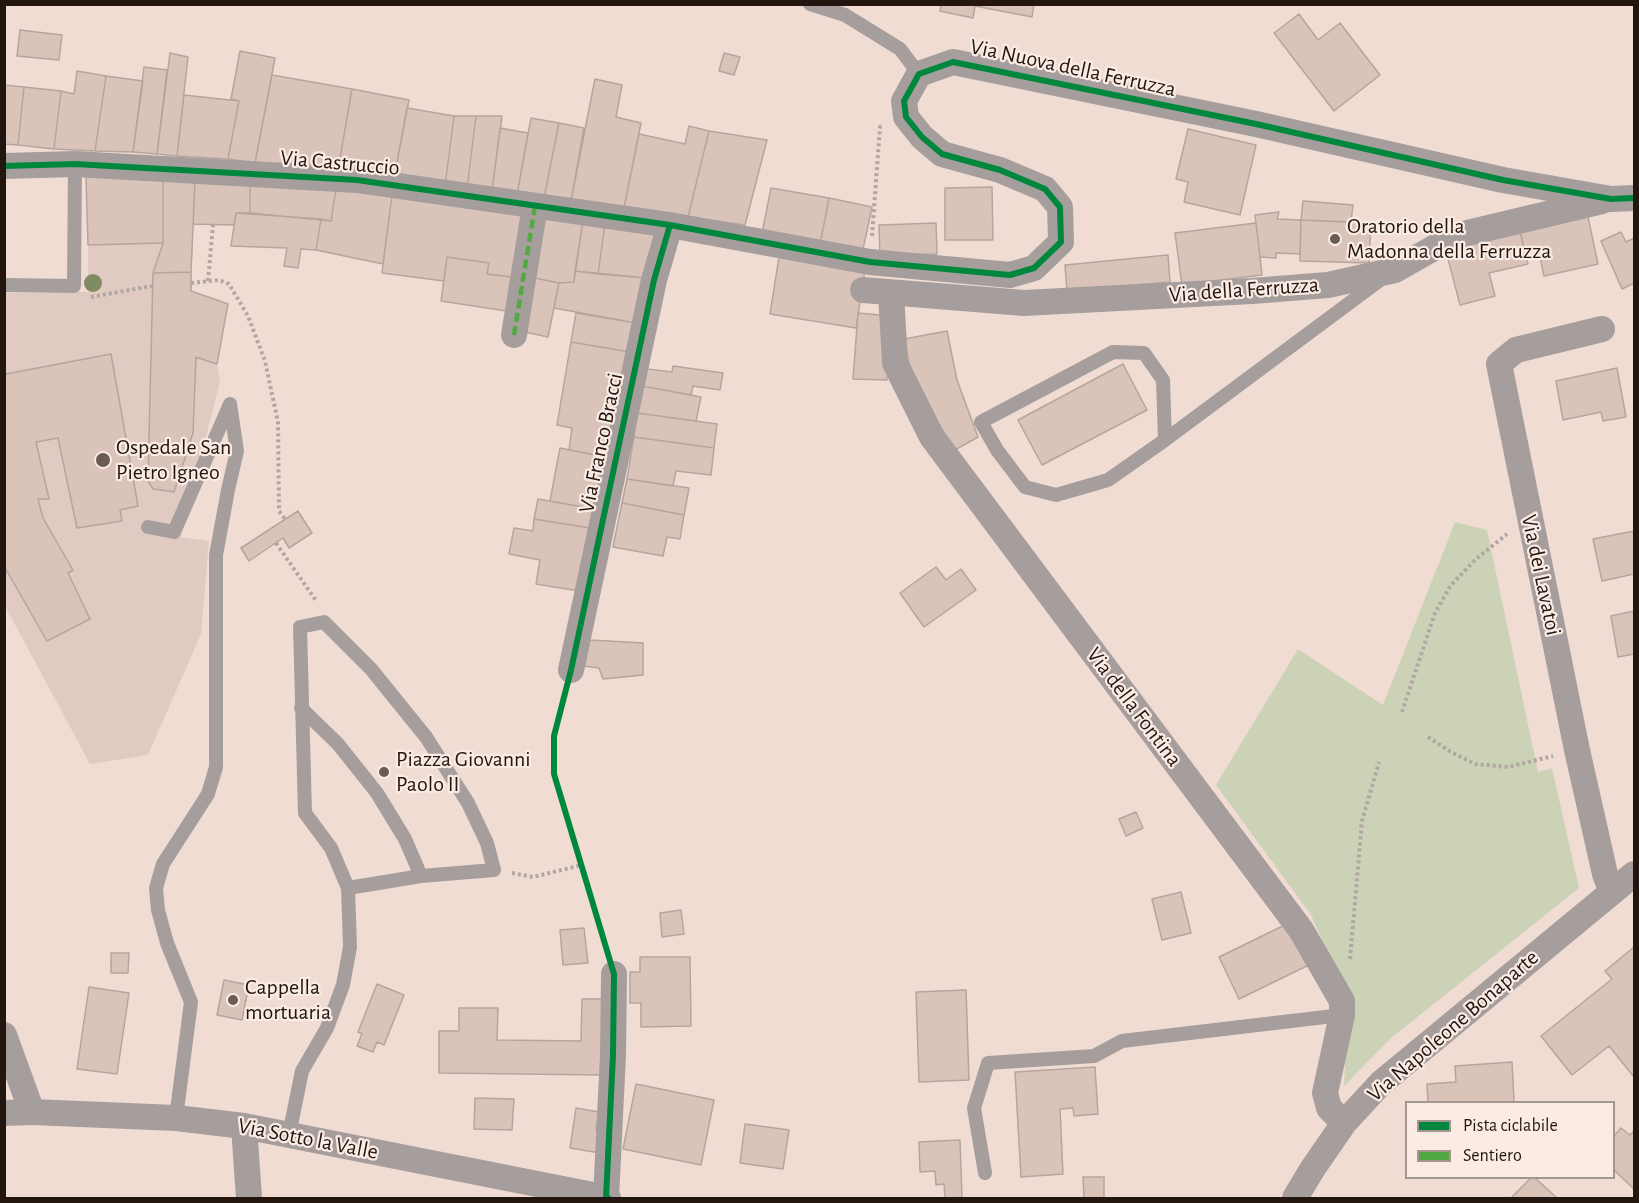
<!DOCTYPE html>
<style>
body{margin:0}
#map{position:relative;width:1639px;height:1203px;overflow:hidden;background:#f1dcd3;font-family:"Alegreya Sans",sans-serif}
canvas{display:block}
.frame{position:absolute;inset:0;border:6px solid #22160f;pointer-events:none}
.legend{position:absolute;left:1405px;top:1101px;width:210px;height:78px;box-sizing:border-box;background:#faebe4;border:2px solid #a4968f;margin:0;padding:8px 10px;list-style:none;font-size:18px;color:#22160f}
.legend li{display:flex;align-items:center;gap:12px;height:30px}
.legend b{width:30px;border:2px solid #a4968f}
</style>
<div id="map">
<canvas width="1639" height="1203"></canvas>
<div class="frame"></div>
<ul class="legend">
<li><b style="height:8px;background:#00873e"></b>Pista ciclabile</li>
<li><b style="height:8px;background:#53a941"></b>Sentiero</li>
</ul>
</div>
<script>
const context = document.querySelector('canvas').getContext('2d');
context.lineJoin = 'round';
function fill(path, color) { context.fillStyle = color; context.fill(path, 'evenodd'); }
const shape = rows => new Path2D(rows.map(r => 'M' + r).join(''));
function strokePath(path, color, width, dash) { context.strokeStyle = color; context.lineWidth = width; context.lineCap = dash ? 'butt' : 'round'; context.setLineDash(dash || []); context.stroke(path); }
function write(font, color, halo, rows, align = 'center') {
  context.font = font + ' "Alegreya Sans",sans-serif'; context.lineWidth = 4.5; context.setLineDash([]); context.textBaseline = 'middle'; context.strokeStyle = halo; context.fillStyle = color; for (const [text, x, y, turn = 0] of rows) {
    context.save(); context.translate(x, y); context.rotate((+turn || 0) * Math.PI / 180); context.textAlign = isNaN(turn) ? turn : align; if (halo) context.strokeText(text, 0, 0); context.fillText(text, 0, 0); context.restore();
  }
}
const medical = shape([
 [195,181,191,291,228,304,217,364,220,381,181,537,209,541,201,634,148,755,90,764,5,606,4,293,88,292,88,245]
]);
const green = shape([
 [1455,522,1487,530,1538,772,1552,768,1579,888,1391,1038,1344,1086,1348,1002,1341,983,1311,915,1216,785,1298,649,1383,705]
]);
const building = shape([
 [941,4,1034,4,1032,17,975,6,973,18,940,11,941,4],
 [1299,14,1318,40,1340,23,1380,75,1334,111,1274,33,1299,14],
 [20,30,62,35,59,60,17,56,20,30],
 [240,51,275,58,255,163,228,159,239,101,231,99,240,51],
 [170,53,188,57,177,156,157,154,170,53],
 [724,53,740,57,734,75,719,71,724,53],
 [144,67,167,70,157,154,133,152,144,67],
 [77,71,106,76,95,151,54,149,61,91,74,94,77,71],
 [272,75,352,89,338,170,255,163,272,75],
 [106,76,143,81,133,152,95,151,106,76],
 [595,79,622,85,616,117,641,123,624,208,571,201,595,79],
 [4,85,24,87,18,145,4,144,4,85],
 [24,87,61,91,54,149,18,145,24,87],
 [352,89,409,100,394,178,338,170,352,89],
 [184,95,239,101,228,159,177,156,184,95],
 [407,108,454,116,445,186,394,178,407,108],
 [454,116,476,116,467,189,445,186,454,116],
 [476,116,502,116,492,191,467,189,476,116],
 [531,118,559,123,544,198,517,195,531,118],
 [559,123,584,128,571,201,544,198,559,123],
 [689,126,709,131,688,217,624,208,639,134,685,144,689,126],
 [500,128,528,133,517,195,492,191,500,128],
 [1188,129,1256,145,1240,215,1184,202,1188,182,1176,179,1188,129],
 [709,131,767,140,745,225,688,217,709,131],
 [86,176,163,179,163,243,88,245,86,176],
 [163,179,195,181,191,272,153,273,163,243,163,179],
 [195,181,250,181,250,213,236,213,234,225,193,224,195,181],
 [250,181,336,189,331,221,250,213,250,181],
 [992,187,993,240,945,240,945,188,992,187],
 [771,188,829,198,820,245,762,233,771,188],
 [336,189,392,195,383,264,316,250,321,219,331,221,336,189],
 [392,195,529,214,520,278,487,274,489,263,447,257,444,281,382,273,392,195],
 [829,198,872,207,862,254,820,245,829,198],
 [1303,201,1353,205,1351,222,1301,220,1303,201],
 [1279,212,1277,219,1301,220,1300,254,1276,253,1276,258,1260,257,1255,215,1279,212],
 [236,213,321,219,316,250,301,249,298,268,284,266,287,248,231,246,236,213],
 [529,214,583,221,574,282,559,283,520,275,529,214],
 [1588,217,1598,264,1544,276,1538,248,1525,251,1520,232,1588,217],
 [1301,220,1371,223,1369,263,1300,261,1301,220],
 [583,221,605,224,598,274,575,271,583,221],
 [936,223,937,254,880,255,879,225,936,223],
 [1256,223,1262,275,1182,285,1175,233,1256,223],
 [605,224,659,231,647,278,598,274,605,224],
 [1520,232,1528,264,1489,273,1495,296,1460,305,1446,251,1520,232],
 [1621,232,1626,242,1634,238,1634,283,1622,289,1601,241,1621,232],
 [1168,255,1170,282,1067,291,1065,265,1168,255],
 [447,257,489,263,487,274,520,278,513,312,441,301,447,257],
 [779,257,865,270,856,328,770,314,779,257],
 [575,271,647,278,636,323,554,308,559,283,574,282,575,271],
 [191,272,191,291,228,304,217,364,196,357,193,433,174,492,153,489,148,481,153,273,191,272],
 [520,275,559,283,548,337,510,329,520,275],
 [576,313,636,323,630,352,571,342,576,313],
 [858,313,890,316,887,380,853,379,858,313],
 [947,331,957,380,978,437,955,450,914,385,904,339,947,331],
 [571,342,630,352,611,458,569,450,572,428,557,425,571,342],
 [111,354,138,506,120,510,122,521,77,528,58,438,36,442,49,499,38,499,43,518,73,570,68,573,90,619,47,641,4,566,4,366,6,374,111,354],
 [1123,364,1147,410,1042,465,1018,420,1123,364],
 [673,366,723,373,720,390,693,386,691,395,642,386,647,369,672,372,673,366],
 [1617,368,1626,417,1603,421,1601,412,1563,420,1556,381,1617,368],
 [642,386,701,397,696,421,637,413,642,386],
 [637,413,717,424,714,448,634,437,637,413],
 [634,437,714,448,711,475,676,471,673,486,627,479,634,437],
 [560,448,611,458,600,510,550,501,560,448],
 [627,479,689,488,684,515,622,503,627,479],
 [538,499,600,510,596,529,534,519,538,499],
 [622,503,684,515,680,539,667,537,663,556,613,547,622,503],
 [298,511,312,533,289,548,283,538,249,561,241,548,298,511],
 [534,519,596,529,585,592,536,584,540,560,509,554,514,528,533,531,534,519],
 [1634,531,1634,574,1602,581,1593,539,1634,531],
 [936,567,946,580,961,569,976,590,924,627,900,593,936,567],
 [1634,611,1634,654,1618,657,1611,616,1634,611],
 [590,640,643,643,643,675,603,679,599,668,584,666,590,640],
 [1136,812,1143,828,1126,836,1119,819,1136,812],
 [1181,892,1191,933,1162,940,1152,899,1181,892],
 [681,910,684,934,662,937,660,913,681,910],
 [1293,921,1313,963,1239,999,1219,957,1293,921],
 [584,928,588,963,563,965,560,930,584,928],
 [1634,947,1634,1077,1609,1046,1572,1075,1541,1036,1612,979,1605,971,1634,947],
 [111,953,129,953,128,973,111,973,111,953],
 [640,957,690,957,691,1026,641,1027,641,1003,630,1003,630,972,640,972,640,957],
 [224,980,249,985,242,1020,217,1015,224,980],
 [377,984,404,995,384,1045,377,1042,373,1052,357,1046,362,1034,358,1032,377,984],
 [89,987,129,993,117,1074,77,1069,89,987],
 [966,990,969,1080,919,1082,916,992,966,990],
 [582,999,603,999,603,1075,439,1073,439,1031,459,1031,459,1008,498,1008,497,1040,581,1041,582,999],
 [1512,1062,1514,1102,1428,1102,1427,1084,1456,1082,1455,1066,1512,1062],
 [1095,1067,1098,1114,1074,1116,1073,1108,1060,1109,1063,1174,1021,1177,1015,1072,1095,1067],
 [636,1084,714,1100,701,1165,623,1149,636,1084],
 [475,1098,514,1099,512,1130,474,1129,475,1098],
 [576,1108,599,1112,596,1130,604,1132,600,1153,570,1148,576,1108],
 [745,1124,789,1130,783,1169,740,1163,745,1124],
 [1621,1128,1630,1135,1634,1131,1634,1189,1614,1170,1614,1136,1621,1128],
 [960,1140,962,1198,945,1198,944,1184,936,1185,935,1171,920,1172,919,1142,960,1140],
 [1083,1177,1104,1177,1104,1198,1084,1198,1083,1177],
 [1531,1178,1535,1178,1557,1198,1513,1198,1512,1197,1531,1178]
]);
const path = shape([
 [872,236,880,127,883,126],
 [208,281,213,225],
 [191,283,219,280,229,284,248,316,265,361,278,422,279,511,285,519],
 [91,297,152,286],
 [276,543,317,602],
 [565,694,554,736,554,774,607,950],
 [1402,712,1435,613,1451,585,1476,559,1507,534],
 [1428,737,1451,752,1475,764,1508,767,1553,756],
 [512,873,533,877,582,865],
 [1350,959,1362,821,1379,762]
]);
const lane = shape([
 [810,4,845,15,900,49,919,74],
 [4,285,74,286,75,164],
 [1165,440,1163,380,1144,353,1113,352,981,422,997,450,1025,487,1056,495,1108,480,1165,440,1383,278],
 [148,527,174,532,230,404,237,451,228,490,216,555,216,767,208,794,163,864,156,888,158,910,167,943,191,1002,176,1118],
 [301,708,338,744,377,793,405,839,421,876],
 [289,1135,302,1071,327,1028,343,985,350,947,348,888,331,848,305,813,300,627,324,622,371,669,426,737,468,803,487,843,494,870,421,876,348,888],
 [985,1173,974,1108,988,1063,1094,1056,1122,1041,1342,1015]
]);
const street = shape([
 [4,166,75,164,357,180,670,225,870,262,1010,275,1034,268,1061,242,1060,207,1045,189,1000,170,942,154,922,137,906,117,904,101,919,74,953,62,1256,124,1503,180,1611,199,1634,198],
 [863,290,1024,303,1252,291,1328,285,1395,270,1455,236,1602,201],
 [891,293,895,363,932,437,1301,930,1342,1001,1342,1015,1325,1093,1329,1108,1344,1123],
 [1602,329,1516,350,1499,364,1577,750,1605,874,1612,892],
 [514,335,535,206],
 [571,670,654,280,670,225],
 [4,1035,32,1112],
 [4,1113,32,1112,176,1118,244,1126,608,1198],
 [244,1126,249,1198],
 [606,1198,613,1055,614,974],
 [1295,1198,1313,1168,1344,1123,1381,1083,1634,874]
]);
const quiet = shape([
 [514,335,535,206]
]);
const cycleway = shape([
 [4,166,75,164,357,180,670,225,870,262,1010,275,1034,268,1061,242,1060,207,1045,189,1000,170,942,154,922,137,906,117,904,101,919,74,953,62,1256,124,1503,180,1611,199,1634,198],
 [608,1198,606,1198,613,1055,614,974,554,774,554,736,571,670,654,280,670,225]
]);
const trees = [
 [93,283]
];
const markers = [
 [1335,239,6,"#6a5b54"],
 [103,460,8,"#6a5b54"],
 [384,772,6,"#6a5b54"],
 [233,1000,6,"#6a5b54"]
];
const streetNames = [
 ["Via Nuova della Ferruzza",1073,68,12],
 ["Via Castruccio",340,163,5],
 ["Via della Ferruzza",1244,290,-4],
 ["Via Franco Bracci",601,443,-78],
 ["Via dei Lavatoi",1541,575,78],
 ["Via della Fontina",1134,707,53],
 ["Via Napoleone Bonaparte",1453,1026,-41],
 ["Via Sotto la Valle",308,1139,11]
];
const poiNames = [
 ["Oratorio della",1347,226],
 ["Madonna della Ferruzza",1347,251],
 ["Ospedale San",116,447],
 ["Pietro Igneo",116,472],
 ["Piazza Giovanni",396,759],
 ["Paolo II",396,784],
 ["Cappella",245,987],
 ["mortuaria",245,1012]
];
fill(medical, '#e1cac1');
fill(green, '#ccd2b6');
fill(building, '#dac4ba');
strokePath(building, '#b5a59e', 1.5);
strokePath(path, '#b2a6a3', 4, [3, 3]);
strokePath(lane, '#a69e9c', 14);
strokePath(street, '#a69e9c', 26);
strokePath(quiet, '#53a941', 4.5, [9, 4.5]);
strokePath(cycleway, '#00873e', 6);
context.fillStyle = '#808a63';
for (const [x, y] of trees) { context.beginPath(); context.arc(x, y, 9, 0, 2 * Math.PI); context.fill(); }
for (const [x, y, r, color] of markers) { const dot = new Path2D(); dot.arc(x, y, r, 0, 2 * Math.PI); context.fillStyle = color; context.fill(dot); strokePath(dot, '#faebe4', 2); }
write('22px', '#22160f', '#faebe4', streetNames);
write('22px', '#22160f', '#faebe4', poiNames, 'left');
</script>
